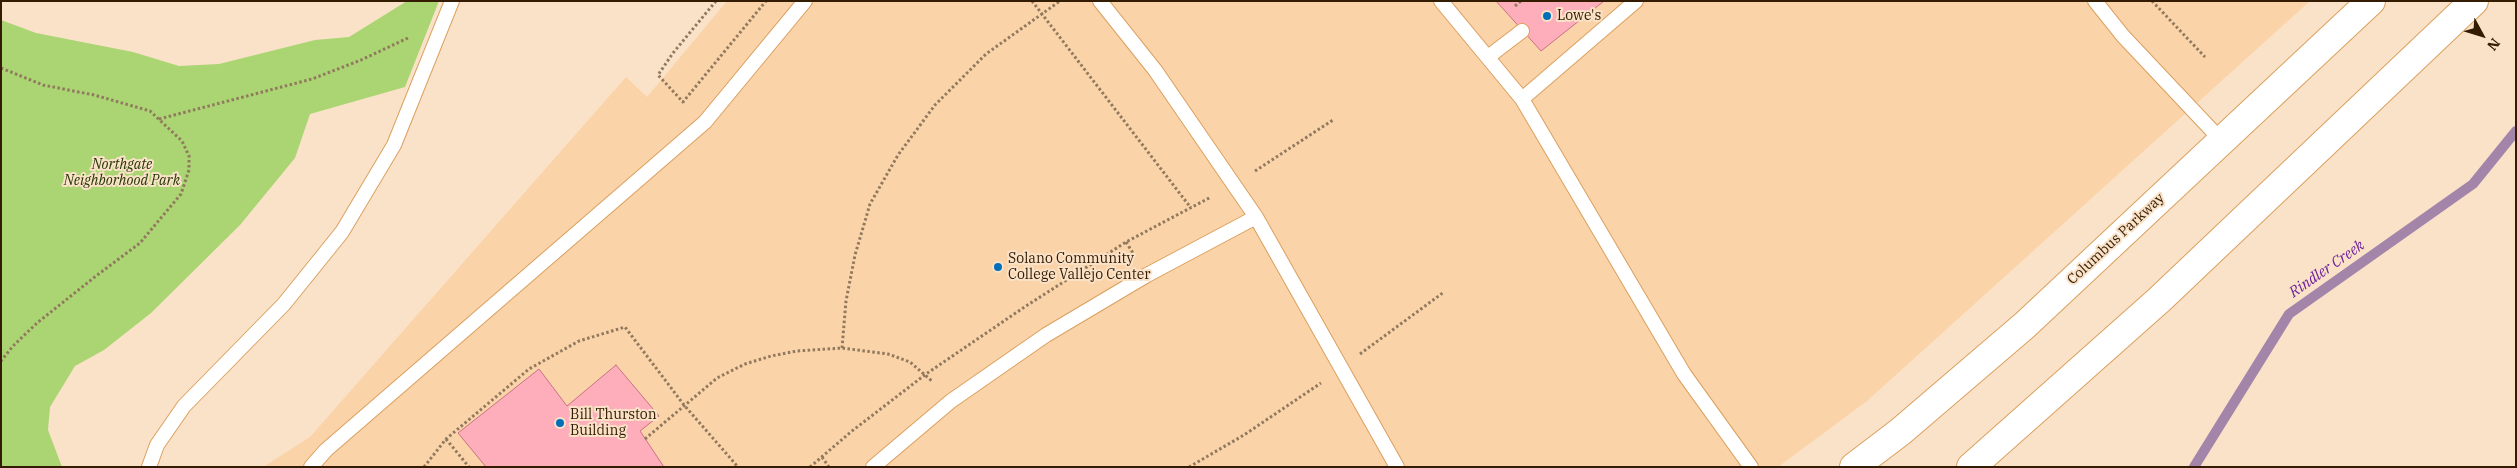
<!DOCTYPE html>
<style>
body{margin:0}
#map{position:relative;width:2517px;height:468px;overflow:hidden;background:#fae2c8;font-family:"IBM Plex Serif",serif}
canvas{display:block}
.frame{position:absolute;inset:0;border:2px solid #331c01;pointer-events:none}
.north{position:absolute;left:2457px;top:10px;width:50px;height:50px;-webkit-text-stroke:4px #fae2c8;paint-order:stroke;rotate:129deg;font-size:14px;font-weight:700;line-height:20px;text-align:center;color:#331c01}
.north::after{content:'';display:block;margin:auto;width:18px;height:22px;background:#331c01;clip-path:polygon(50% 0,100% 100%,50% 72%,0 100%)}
</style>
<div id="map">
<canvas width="2517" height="468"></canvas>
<div class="frame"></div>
<div class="north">N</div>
</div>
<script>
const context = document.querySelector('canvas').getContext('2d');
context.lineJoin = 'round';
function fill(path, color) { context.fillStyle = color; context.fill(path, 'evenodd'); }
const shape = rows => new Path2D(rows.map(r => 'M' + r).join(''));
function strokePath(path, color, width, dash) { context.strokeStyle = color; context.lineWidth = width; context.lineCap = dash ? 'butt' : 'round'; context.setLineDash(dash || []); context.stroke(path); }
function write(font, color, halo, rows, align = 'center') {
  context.font = font + ' "IBM Plex Serif",serif'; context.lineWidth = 4; context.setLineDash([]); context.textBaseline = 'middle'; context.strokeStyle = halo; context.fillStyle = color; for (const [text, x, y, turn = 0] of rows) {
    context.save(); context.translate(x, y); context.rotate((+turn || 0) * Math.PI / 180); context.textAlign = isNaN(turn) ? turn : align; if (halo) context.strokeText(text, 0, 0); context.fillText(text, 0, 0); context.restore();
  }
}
const built = shape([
 [727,1,2310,1,1867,401,1778,467,263,467,310,437,626,77,647,97]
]);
const green = shape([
 [407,1,439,1,405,87,310,114,295,158,240,225,151,313,104,350,75,366,50,407,48,430,62,467,1,467,1,20,36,33,133,52,179,66,219,64,315,40,349,37]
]);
const stream = shape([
 [2194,467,2289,314,2473,184,2516,131]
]);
const building = shape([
 [1496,1,1604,1,1541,51,1496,1],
 [616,365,659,416,640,431,664,467,486,467,458,433,539,369,567,406,616,365]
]);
const path = shape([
 [716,1,673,53,658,75,683,102,766,1],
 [1032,1,1191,208],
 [2152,1,2205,57],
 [1515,6,1521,1],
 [1,68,43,85,94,95,150,111,182,141,189,156,189,170,181,194,140,243,96,276,37,323,13,346,1,361],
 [159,119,312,79,361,60,410,37],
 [1255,171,1333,120],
 [1126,242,1133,253],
 [842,348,846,301,855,255,870,204,898,155,935,105,986,54,1060,1],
 [1360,354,1444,292],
 [446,439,469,467],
 [645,439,717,378,745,364,771,356,797,351,842,348,888,354,910,362,933,382],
 [822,457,829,467],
 [424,467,446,439,529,369,579,341,625,327,684,405,738,467],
 [810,467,852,431,926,374,1026,306,1126,242,1211,197],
 [1189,467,1244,435,1321,383]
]);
const service = shape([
 [1100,1,1155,70,1256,217],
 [1441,1,1522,99,1684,374,1751,467],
 [2095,1,2123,36,2221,140],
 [1488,57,1522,31],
 [1522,99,1636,1],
 [149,467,157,445,184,406,284,304,342,232,394,145,452,1],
 [311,467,326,450,705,122,805,1],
 [873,467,951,401,1046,335,1147,275,1256,217,1397,467]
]);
const primary = shape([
 [1854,467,1900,432,2025,325,2371,1],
 [1971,467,2159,300,2474,1]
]);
const markers = [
 [1547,16,5,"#006fba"],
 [998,267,5,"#006fba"],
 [560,423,5,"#006fba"]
];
const poiNames = [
 ["Lowe's",1557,16],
 ["Solano Community",1008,259],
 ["College Vallejo Center",1008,275],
 ["Bill Thurston",570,415],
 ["Building",570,431]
];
const parkNames = [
 ["Northgate",122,165],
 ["Neighborhood Park",122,181]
];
const streetNames = [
 ["Columbus Parkway",2116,239,-43]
];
const waterNames = [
 ["Rindler Creek",2327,269,-35]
];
fill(built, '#fbd3a8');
fill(green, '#aad572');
strokePath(stream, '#a485aa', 10);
fill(building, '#feaebb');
strokePath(building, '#c87383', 1);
strokePath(service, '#dba05e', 16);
strokePath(primary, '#dba05e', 30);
strokePath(path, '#90795e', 3, [2.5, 2.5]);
strokePath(service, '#fff', 14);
strokePath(primary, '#fff', 28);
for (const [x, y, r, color] of markers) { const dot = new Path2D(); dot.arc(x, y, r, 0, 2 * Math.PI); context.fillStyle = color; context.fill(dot); strokePath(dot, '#fae2c8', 2); }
write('14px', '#331c01', '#fae2c8', poiNames, 'left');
write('italic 14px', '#243604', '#fae2c8', parkNames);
write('14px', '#331c01', '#fae2c8', streetNames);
write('italic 15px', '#6d1f9c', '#fae2c8', waterNames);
</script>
